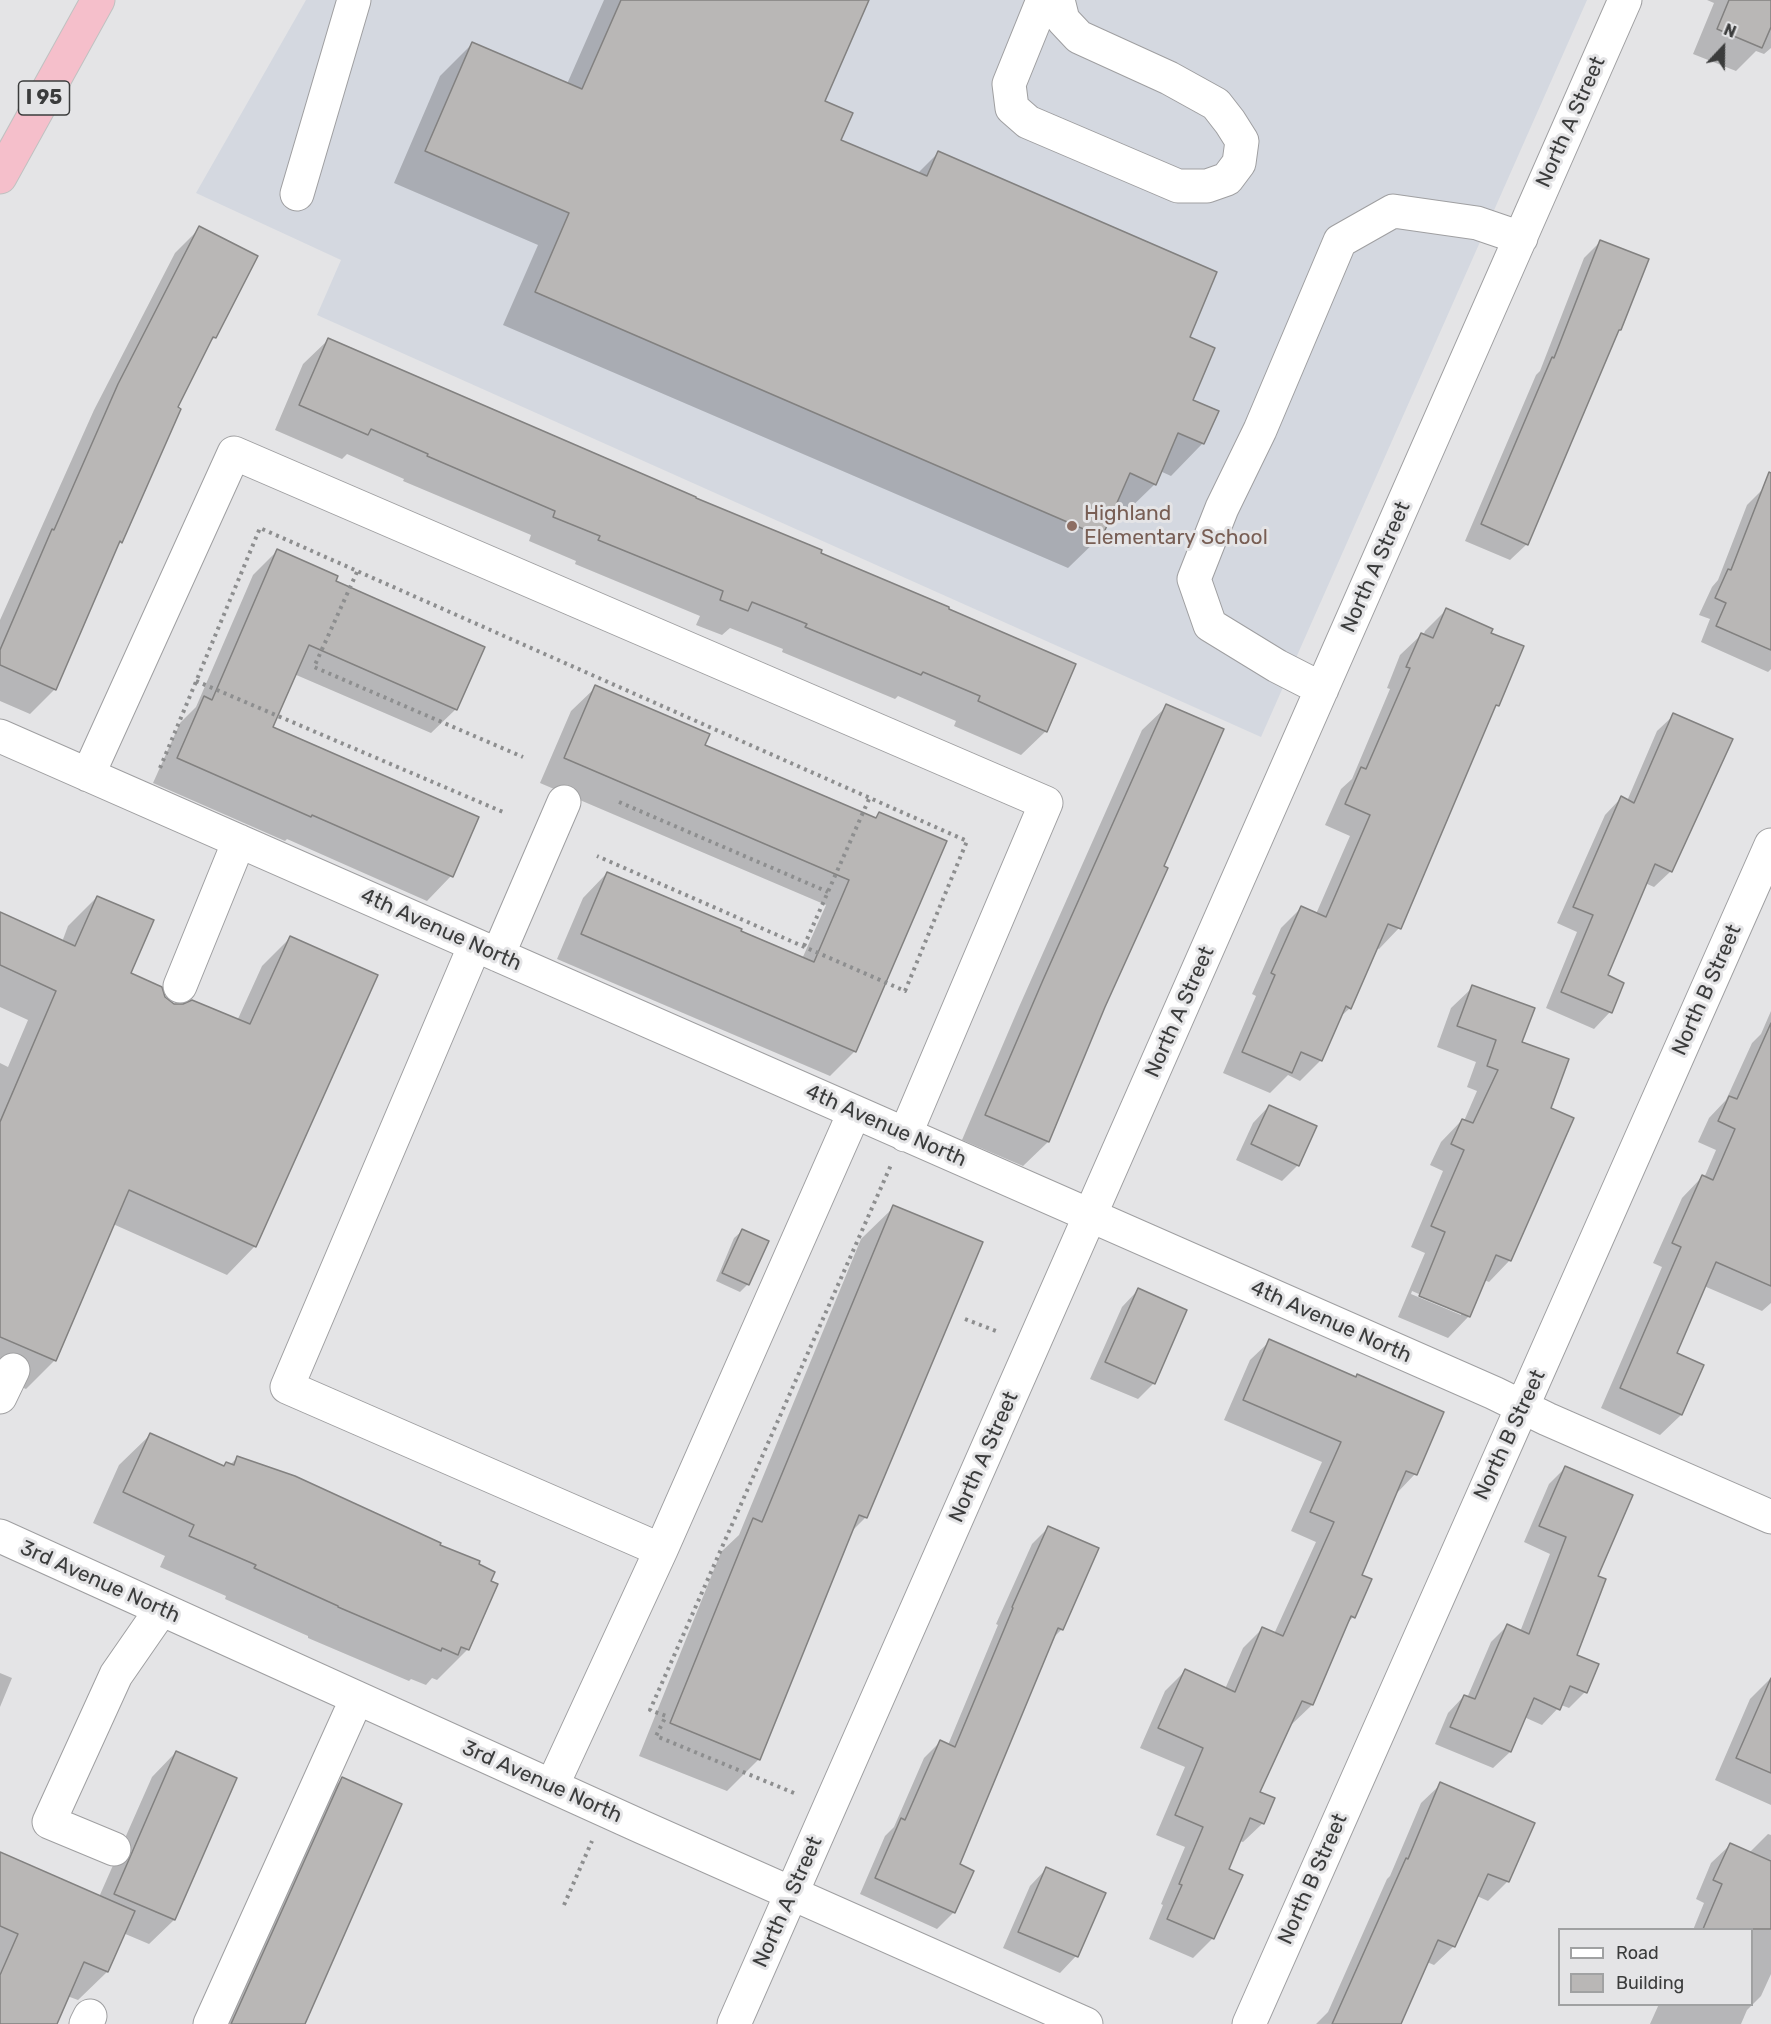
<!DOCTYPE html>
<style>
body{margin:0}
#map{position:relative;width:1771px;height:2024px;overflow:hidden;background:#e4e4e6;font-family:Rubik,sans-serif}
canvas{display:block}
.legend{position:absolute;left:1558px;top:1928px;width:195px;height:78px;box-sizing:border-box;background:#e4e4e6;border:2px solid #a0a1a2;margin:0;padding:8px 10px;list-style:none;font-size:18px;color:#3b3c3c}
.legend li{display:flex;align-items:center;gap:12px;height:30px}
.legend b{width:30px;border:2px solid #a0a1a2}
.north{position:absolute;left:1693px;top:18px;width:60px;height:60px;-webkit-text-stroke:4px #e4e4e6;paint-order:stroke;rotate:22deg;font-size:16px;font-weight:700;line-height:24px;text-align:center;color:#3b3c3c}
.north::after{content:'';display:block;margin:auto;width:21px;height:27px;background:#3b3c3c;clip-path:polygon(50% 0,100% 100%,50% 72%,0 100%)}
</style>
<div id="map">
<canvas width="1771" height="2024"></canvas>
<ul class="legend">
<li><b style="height:8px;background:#fff"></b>Road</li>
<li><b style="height:16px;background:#b9b7b6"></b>Building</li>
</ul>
<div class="north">N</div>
</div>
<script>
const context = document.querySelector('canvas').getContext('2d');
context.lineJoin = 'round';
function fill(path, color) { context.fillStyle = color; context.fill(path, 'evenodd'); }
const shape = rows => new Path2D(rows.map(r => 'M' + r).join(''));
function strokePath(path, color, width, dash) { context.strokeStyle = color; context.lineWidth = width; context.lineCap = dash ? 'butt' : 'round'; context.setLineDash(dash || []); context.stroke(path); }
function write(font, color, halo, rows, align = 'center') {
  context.font = font + ' Rubik,sans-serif'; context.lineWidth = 6; context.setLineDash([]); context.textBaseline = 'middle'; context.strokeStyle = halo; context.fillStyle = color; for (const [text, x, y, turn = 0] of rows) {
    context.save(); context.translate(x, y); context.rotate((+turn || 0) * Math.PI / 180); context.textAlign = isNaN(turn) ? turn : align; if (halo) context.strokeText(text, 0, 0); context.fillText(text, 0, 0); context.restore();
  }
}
const built = shape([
 [306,0,1587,0,1261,737,317,315,341,260,196,193]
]);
const shadow = shape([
 [604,0,867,0,823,102,839,141,917,174,938,153,1188,337,1191,401,1203,443,1171,476,1160,471,1155,484,1122,516,1111,512,1101,536,1068,568,503,325,538,245,394,183,440,76,473,43,567,84],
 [1707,0,1771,0,1771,48,1764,54,1756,51,1736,71,1693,54,1714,3],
 [200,228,215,337,208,344,176,408,121,542,115,547,55,689,30,714,0,701,0,620,94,410,175,253],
 [1600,242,1616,332,1527,544,1510,560,1465,541,1536,375,1540,371,1584,258],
 [328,340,819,554,1046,731,1021,755,954,726,956,721,898,696,895,699,782,652,783,649,730,628,722,635,696,625,700,616,575,564,576,561,529,541,531,535,403,481,404,479,347,454,342,459,275,430,303,364],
 [1763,489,1771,492,1771,669,1768,672,1701,642,1710,619,1699,615,1712,587,1718,580,1747,505],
 [277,551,334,582,456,709,431,733,294,674,272,727,451,876,427,901,287,839,285,841,153,783,180,723,196,707,253,575],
 [1446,610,1497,705,1493,709,1399,928,1379,949,1376,948,1350,1008,1338,1019,1321,1060,1300,1081,1288,1075,1270,1093,1223,1073,1256,996,1252,994,1281,928,1301,908,1316,914,1350,836,1325,825,1341,789,1352,779,1390,689,1387,688,1400,655,1421,635,1423,636,1425,631],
 [596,687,703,745,875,819,879,814,855,1051,830,1076,557,959,583,898,607,873,802,959,826,905,540,783,571,711],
 [1167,706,1162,867,1048,1142,1023,1166,962,1140,1019,1007,1142,730],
 [1674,715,1671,871,1654,887,1645,883,1606,976,1610,1012,1594,1029,1546,1008,1577,932,1557,923,1605,815,1621,798,1627,801,1657,731],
 [97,897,129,974,172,1005,237,1021,262,966,291,937,255,1246,227,1275,113,1224,55,1360,26,1389,0,1378,0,1063,8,1067,28,1020,0,1007,0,920,62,942,68,926],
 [1473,987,1520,1043,1549,1109,1510,1260,1489,1282,1484,1280,1469,1316,1448,1338,1398,1317,1425,1253,1411,1247,1443,1171,1430,1165,1441,1142,1462,1120,1464,1121,1477,1091,1467,1087,1476,1062,1437,1047,1451,1008],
 [1412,1291,1461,1312,1461,1315,1411,1294],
 [1771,1011,1771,1303,1762,1311,1704,1286,1675,1354,1702,1366,1681,1415,1660,1435,1601,1408,1662,1267,1653,1263,1682,1198,1702,1177,1704,1178,1716,1150,1698,1142,1709,1118,1726,1100,1752,1043,1761,1034],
 [1269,1106,1298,1165,1282,1181,1236,1160,1253,1123],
 [894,1207,866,1517,850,1533,759,1759,727,1791,639,1756,721,1552,739,1535,861,1239],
 [742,1231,748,1284,740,1292,716,1281,734,1238],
 [1138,1290,1154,1383,1138,1399,1090,1379,1122,1307],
 [1270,1341,1355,1378,1357,1376,1415,1474,1396,1494,1360,1575,1370,1580,1353,1617,1345,1626,1312,1705,1292,1724,1290,1723,1258,1793,1263,1823,1243,1842,1239,1841,1228,1870,1213,1938,1193,1958,1149,1939,1163,1905,1161,1904,1185,1847,1156,1835,1185,1767,1140,1748,1165,1691,1185,1671,1225,1689,1243,1648,1262,1629,1274,1634,1316,1542,1291,1531,1322,1462,1224,1420,1250,1360],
 [150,1435,223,1467,226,1464,230,1465,238,1457,294,1478,478,1562,468,1649,437,1680,432,1678,426,1685,411,1679,409,1681,308,1638,308,1636,225,1599,226,1596,160,1567,165,1556,93,1523,119,1465],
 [1565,1468,1596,1576,1575,1656,1585,1692,1569,1708,1561,1705,1542,1725,1524,1717,1510,1752,1493,1768,1435,1744,1448,1713,1464,1696,1467,1698,1491,1642,1507,1626,1520,1632,1550,1554,1524,1542,1549,1484],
 [1048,1528,1062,1629,1053,1638,958,1865,954,1912,937,1929,860,1894,885,1836,894,1827,924,1758,940,1742,948,1745,998,1625,996,1624,1032,1544],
 [0,1673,12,1678,0,1707],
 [1771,1678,1771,1805,1715,1780,1750,1699],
 [176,1752,235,1779,174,1920,149,1944,123,1933,107,1972,78,2000,67,1996,55,2024,0,2024,0,1854,99,1897,152,1777],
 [342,1779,303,2024,214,2024,310,1811],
 [1441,1784,1508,1881,1488,1901,1477,1896,1454,1946,1434,1965,1427,1962,1390,2024,1316,2024,1328,2012,1387,1879,1390,1876,1421,1803],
 [1768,1834,1771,1835,1771,1974,1761,1996,1747,2010,1741,2024,1650,2024,1659,2004,1752,2004,1752,1930,1693,1930,1704,1903,1696,1899,1711,1863,1730,1845,1749,1853],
 [1046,1869,1104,1894,1076,1956,1060,1973,1003,1948,1030,1886]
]);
const building = shape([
 [621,0,869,0,825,101,853,113,841,140,927,176,938,151,1217,272,1190,337,1215,348,1193,400,1219,411,1204,444,1178,433,1156,485,1130,473,1102,537,535,292,569,213,425,151,472,42,582,89,621,0],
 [1729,0,1771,0,1771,27,1762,48,1717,29,1729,0],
 [199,226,258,256,216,338,213,337,178,407,181,409,122,543,120,541,56,690,0,665,0,650,52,529,54,530,118,384,199,226],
 [1600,240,1649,259,1621,330,1619,330,1528,545,1481,524,1552,357,1554,358,1600,240],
 [328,338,696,497,696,498,822,550,821,553,949,607,949,609,1076,664,1047,732,978,701,980,696,923,672,921,675,805,627,807,624,752,602,748,611,720,600,723,591,598,540,600,536,553,517,555,511,427,456,428,454,371,429,368,435,299,405,328,338],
 [1769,472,1771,473,1771,650,1716,626,1726,603,1715,598,1728,569,1731,570,1769,472],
 [277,549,338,576,336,581,485,647,457,710,309,645,273,727,479,817,453,877,312,815,311,817,177,758,204,696,212,700,277,549],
 [1446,608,1493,629,1491,633,1524,646,1499,706,1496,705,1401,929,1388,924,1351,1009,1346,1006,1322,1061,1301,1052,1292,1073,1242,1052,1275,975,1271,973,1301,906,1326,917,1370,815,1345,804,1361,767,1366,769,1410,668,1406,667,1421,633,1433,638,1446,608],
 [595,685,710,734,705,745,876,818,879,812,947,841,856,1052,581,934,607,872,742,929,741,931,814,962,849,880,564,758,595,685],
 [1166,704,1224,729,1164,866,1168,868,1105,1007,1049,1142,985,1115,1043,980,1166,704],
 [1673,713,1733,739,1672,872,1655,864,1608,975,1624,983,1612,1013,1561,992,1593,915,1573,907,1621,796,1634,803,1673,713],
 [97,896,154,920,131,973,162,987,165,997,174,1004,183,1004,192,1000,250,1024,290,936,378,975,256,1247,129,1190,56,1361,0,1337,0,1122,56,991,0,965,0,912,75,946,97,896],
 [1472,985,1535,1008,1522,1042,1569,1059,1551,1108,1574,1118,1511,1261,1496,1255,1470,1317,1419,1296,1445,1232,1431,1226,1464,1150,1451,1144,1462,1119,1473,1123,1498,1070,1487,1066,1496,1040,1457,1026,1472,985],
 [1771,1023,1771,1286,1716,1262,1677,1353,1704,1365,1682,1415,1620,1388,1681,1247,1672,1243,1702,1175,1713,1180,1735,1129,1718,1121,1729,1096,1737,1099,1771,1023],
 [1269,1105,1317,1126,1299,1166,1251,1144,1269,1105],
 [893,1205,983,1242,867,1518,859,1515,760,1760,670,1723,753,1518,762,1522,893,1205],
 [742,1229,769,1241,749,1285,722,1273,742,1229],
 [1138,1288,1187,1310,1155,1384,1105,1362,1138,1288],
 [1269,1339,1356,1377,1357,1374,1444,1412,1417,1475,1406,1471,1362,1575,1372,1579,1355,1618,1351,1616,1313,1705,1302,1701,1260,1792,1275,1798,1264,1824,1250,1818,1229,1869,1243,1875,1214,1939,1167,1919,1182,1885,1179,1884,1203,1827,1175,1815,1203,1748,1158,1728,1185,1669,1235,1692,1262,1627,1283,1636,1334,1522,1310,1512,1341,1442,1243,1400,1269,1339],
 [150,1433,224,1466,226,1462,234,1465,237,1456,295,1476,441,1543,440,1545,480,1561,479,1564,495,1572,491,1581,498,1584,469,1650,461,1647,458,1655,442,1648,441,1651,338,1607,338,1606,254,1568,256,1565,189,1536,194,1525,123,1492,150,1433],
 [1565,1466,1633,1495,1598,1576,1606,1579,1577,1655,1599,1664,1587,1693,1570,1686,1560,1710,1534,1698,1511,1752,1450,1727,1464,1695,1475,1699,1507,1624,1529,1634,1566,1537,1539,1526,1565,1466],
 [1048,1526,1099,1548,1063,1630,1058,1628,960,1864,974,1871,955,1913,875,1878,901,1818,905,1820,940,1740,955,1747,1013,1608,1012,1607,1048,1526],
 [1771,1678,1771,1773,1736,1758,1771,1678],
 [176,1751,237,1778,175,1920,114,1894,176,1751],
 [342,1777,402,1804,305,2024,231,2024,342,1777],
 [1440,1782,1535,1823,1509,1882,1488,1874,1455,1947,1438,1940,1401,2024,1332,2024,1406,1858,1408,1859,1440,1782],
 [1730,1843,1771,1861,1771,1929,1703,1929,1722,1884,1713,1880,1730,1843],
 [0,1852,135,1911,108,1972,84,1962,57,2024,0,2024,0,1975,18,1934,0,1926,0,1852],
 [1046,1867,1106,1893,1078,1957,1018,1932,1046,1867]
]);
const path = shape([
 [357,572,314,667,523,757],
 [196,681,503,812],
 [160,768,260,528,967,841,905,991,597,856],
 [619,802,828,892],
 [804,946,869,799],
 [965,1319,996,1331],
 [794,1793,656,1736,666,1716,650,1710,891,1165],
 [564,1905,592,1841]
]);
const minor = shape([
 [1043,0,1009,84,1012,108,1028,122,1178,186,1207,186,1227,179,1239,163,1242,141,1230,122,1216,104,1169,78,1079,37,1063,20,1058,0],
 [297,194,354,0],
 [1322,689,1277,666,1210,625,1194,579,1222,508,1260,430,1340,241,1393,211,1477,223,1521,238],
 [0,736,1494,1393,1547,1419,1771,1517],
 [88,775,234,453,1046,803,905,1135],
 [475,945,287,1387,661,1550,854,1113],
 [498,955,564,802],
 [180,986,239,841],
 [0,1397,13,1370],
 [0,1536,642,1827,1086,2024],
 [552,1786,661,1550],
 [114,1849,49,1822,116,1675,161,1610],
 [86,2024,90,2016],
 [210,2024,357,1698],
 [734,2024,1625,0],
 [1249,2024,1771,845]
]);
const highway = shape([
 [0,177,98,0]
]);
const markers = [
 [1072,526,6,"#8d6e63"]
];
const shields = [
 [44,98,51]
];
const shieldNames = [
 ["I 95",44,98]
];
const streetNames = [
 ["North A Street",1571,122,-66],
 ["North A Street",1376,567,-66],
 ["4th Avenue North",441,930,24],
 ["North B Street",1707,990,-66],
 ["North A Street",1180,1012,-66],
 ["4th Avenue North",886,1126,24],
 ["4th Avenue North",1331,1322,24],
 ["North B Street",1510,1435,-65],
 ["North A Street",984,1457,-66],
 ["3rd Avenue North",100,1582,24],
 ["3rd Avenue North",542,1782,24],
 ["North B Street",1313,1879,-66],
 ["North A Street",788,1902,-66]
];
const educationNames = [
 ["Highland",1084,514],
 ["Elementary School",1084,538]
];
fill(built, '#d4d8e0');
fill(shadow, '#0003');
fill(building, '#b9b7b6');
strokePath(building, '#828180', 1.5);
strokePath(minor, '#9f9fa1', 35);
strokePath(highway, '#c0c1c1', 35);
strokePath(path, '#8d8e8f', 4, [3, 4.5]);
strokePath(minor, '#fff', 33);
strokePath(highway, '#f5bfcb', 33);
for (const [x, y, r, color] of markers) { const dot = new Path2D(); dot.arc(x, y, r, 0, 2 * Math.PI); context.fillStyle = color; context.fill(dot); strokePath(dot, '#e4e4e6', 2); }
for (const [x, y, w] of shields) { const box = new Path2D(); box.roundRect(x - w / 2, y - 17, w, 34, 4.5); context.fillStyle = '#e4e4e6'; context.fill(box); strokePath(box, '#3b3c3c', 1.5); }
write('bold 20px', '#3b3c3c', null, shieldNames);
write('21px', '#3b3c3c', '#e4e4e6', streetNames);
write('21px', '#785e54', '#e4e4e6', educationNames, 'left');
</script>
